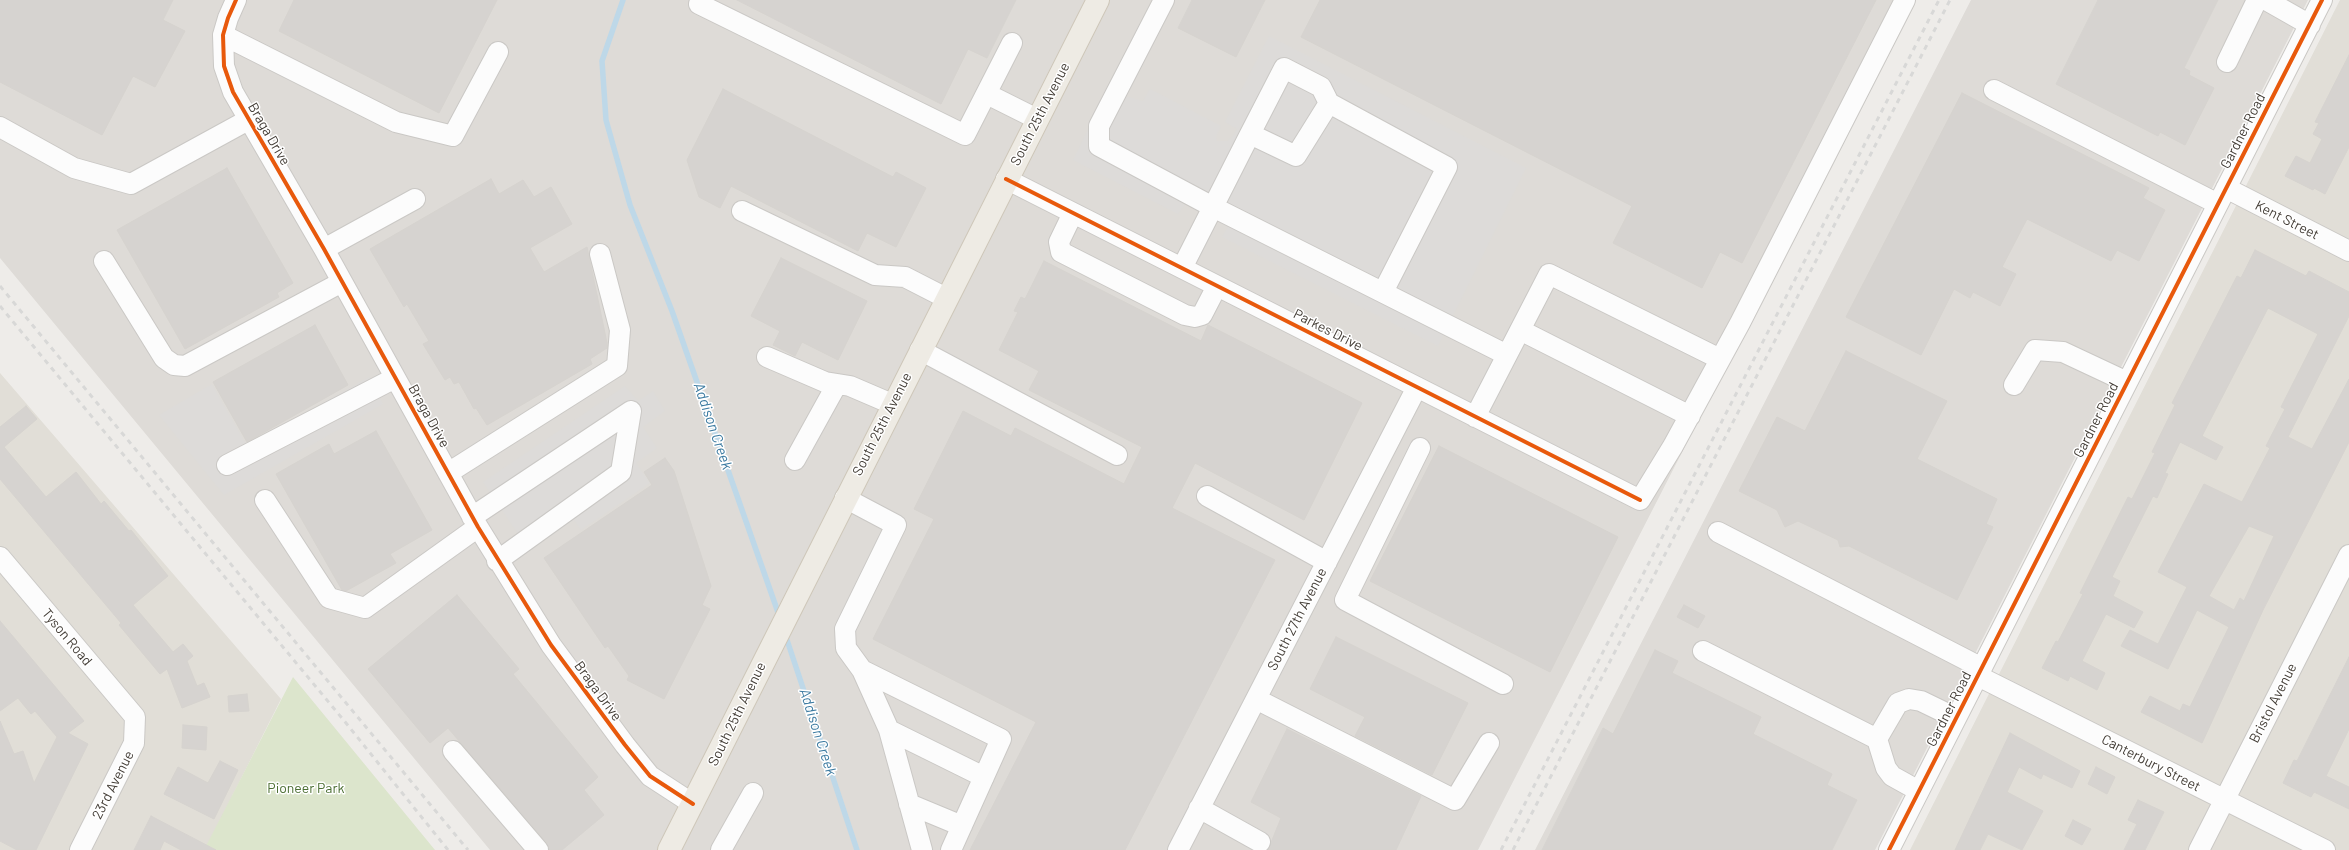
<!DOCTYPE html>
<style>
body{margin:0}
canvas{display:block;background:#eeece9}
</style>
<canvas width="2349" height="850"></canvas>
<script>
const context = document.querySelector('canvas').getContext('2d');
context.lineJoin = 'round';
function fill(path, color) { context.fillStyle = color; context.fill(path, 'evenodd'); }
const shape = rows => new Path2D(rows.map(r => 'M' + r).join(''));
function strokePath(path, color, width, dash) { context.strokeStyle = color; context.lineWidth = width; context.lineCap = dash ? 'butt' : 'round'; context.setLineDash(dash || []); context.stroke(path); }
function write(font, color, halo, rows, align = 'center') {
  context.font = font + ' Barlow,sans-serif'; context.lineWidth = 3; context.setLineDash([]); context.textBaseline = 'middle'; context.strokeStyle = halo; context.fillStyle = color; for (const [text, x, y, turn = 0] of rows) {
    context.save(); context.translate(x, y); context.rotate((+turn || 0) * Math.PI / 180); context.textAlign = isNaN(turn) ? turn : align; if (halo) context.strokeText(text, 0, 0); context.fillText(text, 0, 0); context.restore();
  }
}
const residential = shape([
 [2340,0,2349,0,2349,850,1910,850],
 [0,373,281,699,205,850,0,850]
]);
const industrial = shape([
 [0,0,1914,0,1478,850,490,850,0,258],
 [1971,0,2308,0,1875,850,1535,850]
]);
const green = shape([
 [293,677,435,850,204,850]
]);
const parking = shape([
 [1269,36,1526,168,1438,346,1222,237,1229,225,1187,202,1178,214,1073,160,1107,91,1143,101,1150,89,1221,126,1216,137,1217,141,1227,141,1233,136,1237,129,1225,122],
 [369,377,383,404,224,495,159,415,212,384,247,446],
 [625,386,638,401,653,391,665,411,643,427,657,448,636,463,650,483,581,530,574,520,529,550,483,482]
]);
const stream = shape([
 [623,0,602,61,606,120,630,205,672,311,780,618],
 [785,634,857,850]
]);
const building = shape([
 [0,0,173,0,163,20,185,31,155,87,133,76,102,135,0,82,0,0],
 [294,0,497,0,439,113,279,31,294,0],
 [737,0,1016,0,987,58,968,49,941,104,737,0],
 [1192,0,1265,0,1236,57,1178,28,1192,0],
 [1320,0,1876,0,1742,263,1720,252,1702,288,1613,243,1632,206,1301,37,1320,0],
 [2098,0,2218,0,2184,68,2190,71,2189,75,2214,88,2185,145,2160,132,2158,136,2056,84,2098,0],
 [2349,55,2349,147,2325,194,2314,188,2313,190,2285,176,2296,156,2310,163,2322,139,2313,134,2319,123,2315,122,2349,55],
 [723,89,893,177,896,172,926,188,896,247,867,233,858,251,731,186,720,208,699,197,687,160,723,89],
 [1962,93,2149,188,2143,198,2165,210,2139,261,2117,250,2111,261,2027,219,2002,267,2016,274,2000,306,1973,292,1970,298,1954,289,1921,355,1846,317,1962,93],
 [227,168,293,283,277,293,279,297,185,349,117,230,227,168],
 [491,179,499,194,523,180,534,197,551,187,572,224,530,248,544,272,587,247,607,343,607,348,590,359,592,364,487,425,476,408,474,409,459,382,454,384,450,377,445,380,423,344,429,341,407,304,404,307,370,249,491,179],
 [2255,250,2306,276,2309,271,2349,292,2349,316,2288,437,2312,449,2349,379,2349,442,2263,610,2202,743,2141,712,2150,696,2180,711,2183,704,2190,707,2229,627,2197,610,2168,669,2121,646,2130,630,2158,644,2187,587,2158,572,2204,484,2242,502,2270,448,2266,446,2285,409,2281,407,2318,334,2268,308,2202,436,2223,447,2216,460,2180,442,2165,473,2168,474,2157,498,2153,496,2112,577,2120,581,2113,596,2143,612,2134,628,2106,614,2082,661,2105,673,2097,690,2070,676,2068,681,2042,668,2056,641,2058,642,2083,594,2080,593,2128,497,2132,499,2155,453,2152,452,2175,405,2172,403,2237,276,2241,278,2255,250],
 [2249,526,2274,536,2244,601,2240,598,2234,610,2209,596,2249,526],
 [781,258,867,301,838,360,802,342,795,356,773,345,780,331,751,316,781,258],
 [1044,261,1201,341,1208,325,1362,403,1304,520,1195,463,1172,508,1275,560,1125,850,970,850,1036,722,873,639,934,519,914,509,963,411,1011,436,1015,428,1124,484,1142,447,1029,390,1039,371,999,350,1018,312,1014,311,1021,297,1025,299,1044,261],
 [315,325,348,385,247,442,213,382,315,325],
 [1846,351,1947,401,1917,459,1997,499,1986,524,1993,527,1957,600,1849,546,1840,547,1838,540,1798,521,1785,527,1777,510,1739,491,1777,417,1805,431,1846,351],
 [26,406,37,419,4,447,46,497,76,472,101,504,104,501,129,531,131,530,168,576,133,605,173,652,183,644,193,656,187,661,197,686,204,683,210,697,182,708,167,669,160,674,119,625,121,623,0,479,0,427,26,406],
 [376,431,432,530,390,554,396,563,346,591,342,590,276,474,329,444,334,454,376,431],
 [1439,446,1618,537,1550,672,1370,581,1439,446],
 [665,458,674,471,711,586,702,605,710,609,664,699,627,680,629,676,608,646,605,648,544,558,652,485,644,472,665,458],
 [457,595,519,669,513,674,598,777,584,790,604,815,562,850,549,850,547,843,448,728,430,743,368,669,457,595],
 [1684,605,1705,616,1698,628,1677,617,1684,605],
 [0,621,84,721,68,733,88,744,36,850,17,850,0,841,0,721,14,754,23,751,34,783,57,737,35,711,31,714,18,698,0,711,0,621],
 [1336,637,1468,703,1432,775,1355,736,1365,717,1310,689,1336,637],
 [1655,650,1678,661,1672,673,1761,717,1753,734,1832,774,1827,785,1857,800,1832,850,1542,850,1603,728,1613,734,1655,650],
 [2349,657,2349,729,2326,776,2349,787,2349,809,2314,792,2311,797,2283,783,2294,760,2297,761,2349,657],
 [247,694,249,711,229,712,228,696,247,694],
 [183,725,207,727,206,750,182,748,183,725],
 [1287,729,1421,796,1396,850,1268,850,1281,818,1251,802,1287,729],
 [2010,733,2080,771,2072,788,2043,774,2041,779,2019,767,2007,792,2043,811,2022,850,1988,834,1980,850,1955,850,2010,733],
 [220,761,238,770,214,819,164,794,178,767,208,783,220,761],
 [2096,767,2115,777,2107,794,2088,784,2096,767],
 [2138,800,2164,812,2145,850,2124,850,2137,824,2128,820,2138,800],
 [151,816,216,850,181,850,164,841,160,850,134,850,151,816],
 [2073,820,2091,829,2082,845,2065,836,2073,820]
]);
const minor = shape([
 [236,0,228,18,223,35,224,66,233,92,324,249,478,527,551,645,625,745,650,776,693,804],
 [1164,0,1099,126,1099,146,1213,207,1250,134,1296,156,1329,103,1447,167,1383,292],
 [2266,0,2310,25],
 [699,4,965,135,1012,43],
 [223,35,396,122,453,136,498,52],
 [2227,62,2257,0],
 [1994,90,2218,204],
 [987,94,1037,119],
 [0,127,74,168,131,184,248,120],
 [1250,134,1284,68,1321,87,1329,103],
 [1006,179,1640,500,1673,446,1740,323,1905,0],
 [2226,188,2349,251],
 [742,211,875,275,905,277,946,298],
 [1073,213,1059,242,1061,252,1185,315,1195,317,1202,315,1217,286],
 [324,249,415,199],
 [104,261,164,358,174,365,185,366,342,282],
 [1182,268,1213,207,1507,355],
 [1520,330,1690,416],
 [920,350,1117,455],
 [767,357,825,382,850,386,892,404],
 [2014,385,2035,350,2063,352,2127,382],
 [1475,417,1549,274,1720,359],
 [1420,448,1345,600,1503,684],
 [795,460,837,384],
 [227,465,395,378],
 [448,473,617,366,620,330,600,254],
 [1207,496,1327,562],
 [845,498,896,525,845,629,846,648,862,670,1001,739,951,850],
 [265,500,329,598,365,608,478,527],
 [472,517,631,411],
 [1718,532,1982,668],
 [0,557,135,717,134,743,80,850],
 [497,561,621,472,631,411],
 [1703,651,1877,739,1886,768,1892,776,1919,791],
 [862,670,889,730,984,777],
 [1978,676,2325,850],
 [1256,699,1455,800,1489,743],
 [889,730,922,850],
 [1877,739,1898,703,1909,699,1921,701,1956,718],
 [453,751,538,850],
 [909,804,962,826],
 [1199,808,1260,842],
 [721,850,753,793],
 [1178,850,1417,387],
 [1889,850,2322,0],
 [2199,850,2349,555]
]);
const major = shape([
 [669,850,1098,0]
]);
const rail = shape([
 [0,286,468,850],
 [0,306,346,723,448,850],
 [1501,850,1939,0],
 [1513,850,1950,0]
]);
const cycleway = shape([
 [236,0,228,18,223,35,224,66,233,92,324,249,478,527,551,645,625,745,650,776,693,804],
 [1006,179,1640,500],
 [1889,850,2322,0]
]);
const streetNames = [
 ["South 25th Avenue",1040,114,-63],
 ["Gardner Road",2243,131,-63],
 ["Braga Drive",269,134,60],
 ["Kent Street",2287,220,27],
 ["Parkes Drive",1328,330,27],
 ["Braga Drive",429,416,61],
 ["Gardner Road",2096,420,-63],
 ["South 25th Avenue",882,424,-63],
 ["South 27th Avenue",1297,619,-63],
 ["Tyson Road",67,637,50],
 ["Braga Drive",598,691,54],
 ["Bristol Avenue",2273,703,-63],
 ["Gardner Road",1949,709,-63],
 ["South 25th Avenue",737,714,-64],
 ["Canterbury Street",2151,763,27],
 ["23rd Avenue",113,785,-63]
];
const parkNames = [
 ["Pioneer Park",306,788]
];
const waterNames = [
 ["Addison Creek",713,426,71],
 ["Addison Creek",818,732,72]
];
fill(residential, '#e1ded7');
fill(industrial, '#dedbd7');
fill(green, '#dce5cc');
fill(parking, '#dddbd9');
strokePath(stream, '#bed8e8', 5.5);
fill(building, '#d6d3d0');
strokePath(building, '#d6d3cf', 1);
strokePath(minor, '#cac8c5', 22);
strokePath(major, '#cec7b9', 24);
strokePath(minor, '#fcfcfc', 20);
strokePath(major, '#eeebe4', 22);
strokePath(rail, '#d8d8d7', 3, [5, 5]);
strokePath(cycleway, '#e8590c', 4);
write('14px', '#433d36', '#fff', streetNames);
write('14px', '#4a6d31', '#fff', parkNames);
write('italic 15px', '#3d7ba1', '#fff', waterNames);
</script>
